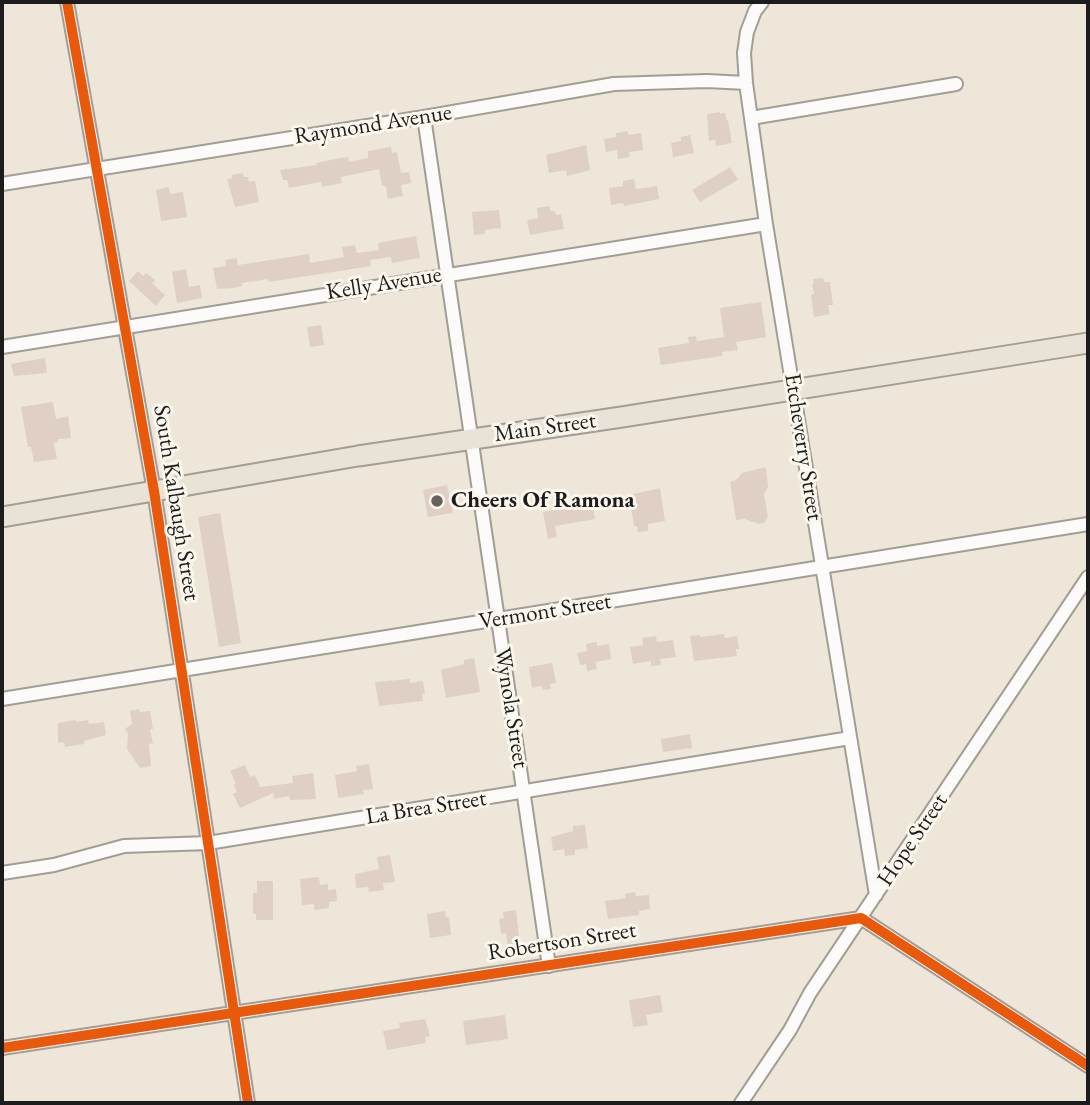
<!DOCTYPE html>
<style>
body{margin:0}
#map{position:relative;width:1090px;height:1105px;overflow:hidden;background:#eee6d9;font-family:"EB Garamond",serif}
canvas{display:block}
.frame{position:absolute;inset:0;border:4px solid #1c1c1c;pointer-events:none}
</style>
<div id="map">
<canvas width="1090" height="1105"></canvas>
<div class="frame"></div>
</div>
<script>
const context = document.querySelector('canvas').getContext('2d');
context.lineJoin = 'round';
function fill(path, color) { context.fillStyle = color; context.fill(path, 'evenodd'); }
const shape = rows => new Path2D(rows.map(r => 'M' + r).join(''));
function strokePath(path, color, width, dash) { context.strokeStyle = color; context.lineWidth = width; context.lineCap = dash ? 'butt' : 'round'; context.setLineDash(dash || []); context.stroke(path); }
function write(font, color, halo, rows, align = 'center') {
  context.font = font + ' "EB Garamond",serif'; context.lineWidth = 6; context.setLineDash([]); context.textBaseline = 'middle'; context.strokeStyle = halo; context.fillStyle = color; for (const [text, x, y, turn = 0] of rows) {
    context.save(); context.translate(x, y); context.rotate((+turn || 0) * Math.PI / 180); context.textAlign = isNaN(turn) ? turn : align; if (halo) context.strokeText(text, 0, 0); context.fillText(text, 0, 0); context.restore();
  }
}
const building = shape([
 [720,112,720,114,725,113,727,121,728,120,732,143,716,146,715,140,709,141,707,114],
 [628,131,628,135,641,133,643,150,629,152,630,157,618,159,617,150,606,152,604,139,616,137,616,133],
 [690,135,694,153,673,157,671,143,681,141,681,137],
 [586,145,590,170,567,176,566,170,549,173,546,155],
 [391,147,392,153,397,152,401,173,409,172,411,183,401,185,403,196,388,199,386,187,382,185,379,169,341,177,342,183,322,187,321,182,289,188,287,180,283,180,280,170,317,165,316,163,341,158,348,157,349,162,368,158,368,151],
 [730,167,738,180,700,202,692,190],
 [243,173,244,177,248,177,249,182,255,181,259,202,235,207,227,179,232,178,232,175],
 [634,179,636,189,657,186,659,199,624,206,623,203,611,205,609,188,623,186,623,181],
 [169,187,170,194,183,192,187,217,161,221,156,190],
 [550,206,550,211,555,211,556,215,561,214,564,229,530,235,527,220,538,218,537,208],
 [499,210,501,228,485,230,485,234,474,235,472,212],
 [416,236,420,258,392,263,391,257,370,260,371,266,269,282,268,279,242,283,242,286,233,288,217,289,213,268,226,266,225,260,237,258,238,265,309,254,310,263,344,257,342,247,355,245,357,253,379,250,378,243],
 [186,269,189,287,200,285,202,298,177,303,172,272],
 [138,271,143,276,146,273,155,280,152,283,165,295,156,306,129,281],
 [823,278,824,282,830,282,833,305,828,305,830,314,814,317,811,295,814,294,812,284,814,284,813,279],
 [761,302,766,337,736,342,738,350,722,352,722,356,661,365,658,348,689,343,688,337,696,336,697,341,724,337,720,308],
 [321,325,324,345,310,347,307,327],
 [45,358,47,373,14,376,11,364],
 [53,402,56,419,68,416,71,438,58,439,58,442,54,443,57,459,34,462,31,447,28,447,21,407],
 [766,467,768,487,764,494,768,517,764,523,757,524,756,522,751,522,745,519,736,520,730,482,736,480,742,473],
 [447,485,453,513,428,517,423,490],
 [660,488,665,521,648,524,648,531,638,532,637,526,634,526,629,495],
 [592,504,595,519,555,526,557,537,548,539,543,512],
 [220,513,241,643,219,647,198,517],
 [724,634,725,638,737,636,739,649,736,649,737,656,694,661,690,636,700,635,700,637],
 [656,636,657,642,673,640,676,657,660,659,661,665,651,666,651,661,633,664,630,647,643,645,642,638],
 [597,642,597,646,609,644,611,659,595,662,597,669,587,671,586,664,580,665,577,653,587,651,586,644],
 [474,658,480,692,446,698,441,670,464,664,464,660],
 [552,663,556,683,550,684,551,689,543,690,542,686,532,688,529,667],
 [410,679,410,683,423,681,425,694,422,694,423,701,379,706,375,682],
 [139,709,140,712,150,711,153,729,150,730,153,743,149,744,151,766,140,768,127,749,128,734,125,729,132,724,130,711],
 [76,720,76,722,88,720,89,724,104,722,106,735,84,741,84,744,65,747,64,742,58,743,58,723],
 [690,734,692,748,663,752,661,739],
 [369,764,373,789,363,790,364,794,338,798,335,775,357,771,356,766],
 [245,765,250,777,255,775,260,787,293,783,292,776,313,773,316,799,290,800,289,796,274,799,273,793,240,808,233,794,237,792,234,785,236,784,230,771],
 [585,825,588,848,575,850,575,855,565,856,564,849,553,851,551,837,573,831,573,826],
 [390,855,395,882,383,883,384,890,369,892,368,887,356,888,355,874,379,869,377,857],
 [319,877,320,885,328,884,328,890,336,889,337,901,329,902,329,908,314,910,314,904,302,905,300,879],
 [257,881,273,881,273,920,256,920,256,914,253,914,253,893,257,893],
 [635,892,636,896,649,895,650,909,639,911,639,915,608,919,605,901,626,898,625,894],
 [516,910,520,946,508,948,506,933,501,934,499,919,504,918,503,912],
 [445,911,446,917,449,917,451,935,430,938,427,914],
 [660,995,663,1012,646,1015,648,1025,633,1027,629,1000],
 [505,1015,508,1039,466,1045,463,1021],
 [425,1019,430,1036,425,1037,426,1043,387,1050,383,1031,400,1028,399,1023]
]);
const street = shape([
 [67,2,154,491,248,1103],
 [762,2,755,11,747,32,744,53,746,83,766,224,876,895],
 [424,117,549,966],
 [751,118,956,84],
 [2,184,424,117,614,84,707,81,746,83],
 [2,347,766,224],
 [2,699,1088,524],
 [2,873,54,865,124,846,208,843,850,738],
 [2,1048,861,918,1088,1066],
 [741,1103,790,1030,810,993,1088,577]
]);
const primary = shape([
 [2,517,358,456,622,417,1088,343]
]);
const cycleway = shape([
 [67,2,154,491,248,1103],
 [2,1048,861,918,1088,1066]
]);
const markers = [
 [437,501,7,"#66635e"]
];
const streetNames = [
 ["Raymond Avenue",373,125,-9],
 ["Kelly Avenue",384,284,-9],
 ["Main Street",545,428,-8],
 ["Etcheverry Street",803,447,81],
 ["South Kalbaugh Street",176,503,81],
 ["Vermont Street",545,612,-9],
 ["Wynola Street",511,708,81],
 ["La Brea Street",426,808,-9],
 ["Hope Street",913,840,-56],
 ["Robertson Street",562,942,-9]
];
const poiNames = [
 ["Cheers Of Ramona",451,501]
];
fill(building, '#e0cfc5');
strokePath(street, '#a29d96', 16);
strokePath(primary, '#a29d96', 23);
strokePath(street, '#fcfbf9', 12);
strokePath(primary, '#e9e2d6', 19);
strokePath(cycleway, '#e8590c', 10);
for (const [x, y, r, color] of markers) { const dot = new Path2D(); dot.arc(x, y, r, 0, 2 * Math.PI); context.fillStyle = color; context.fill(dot); strokePath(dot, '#fbf7ec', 2.5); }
write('23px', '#1c1c1c', '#fbf7ec', streetNames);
write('bold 23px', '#1c1c1c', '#fbf7ec', poiNames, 'left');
</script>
